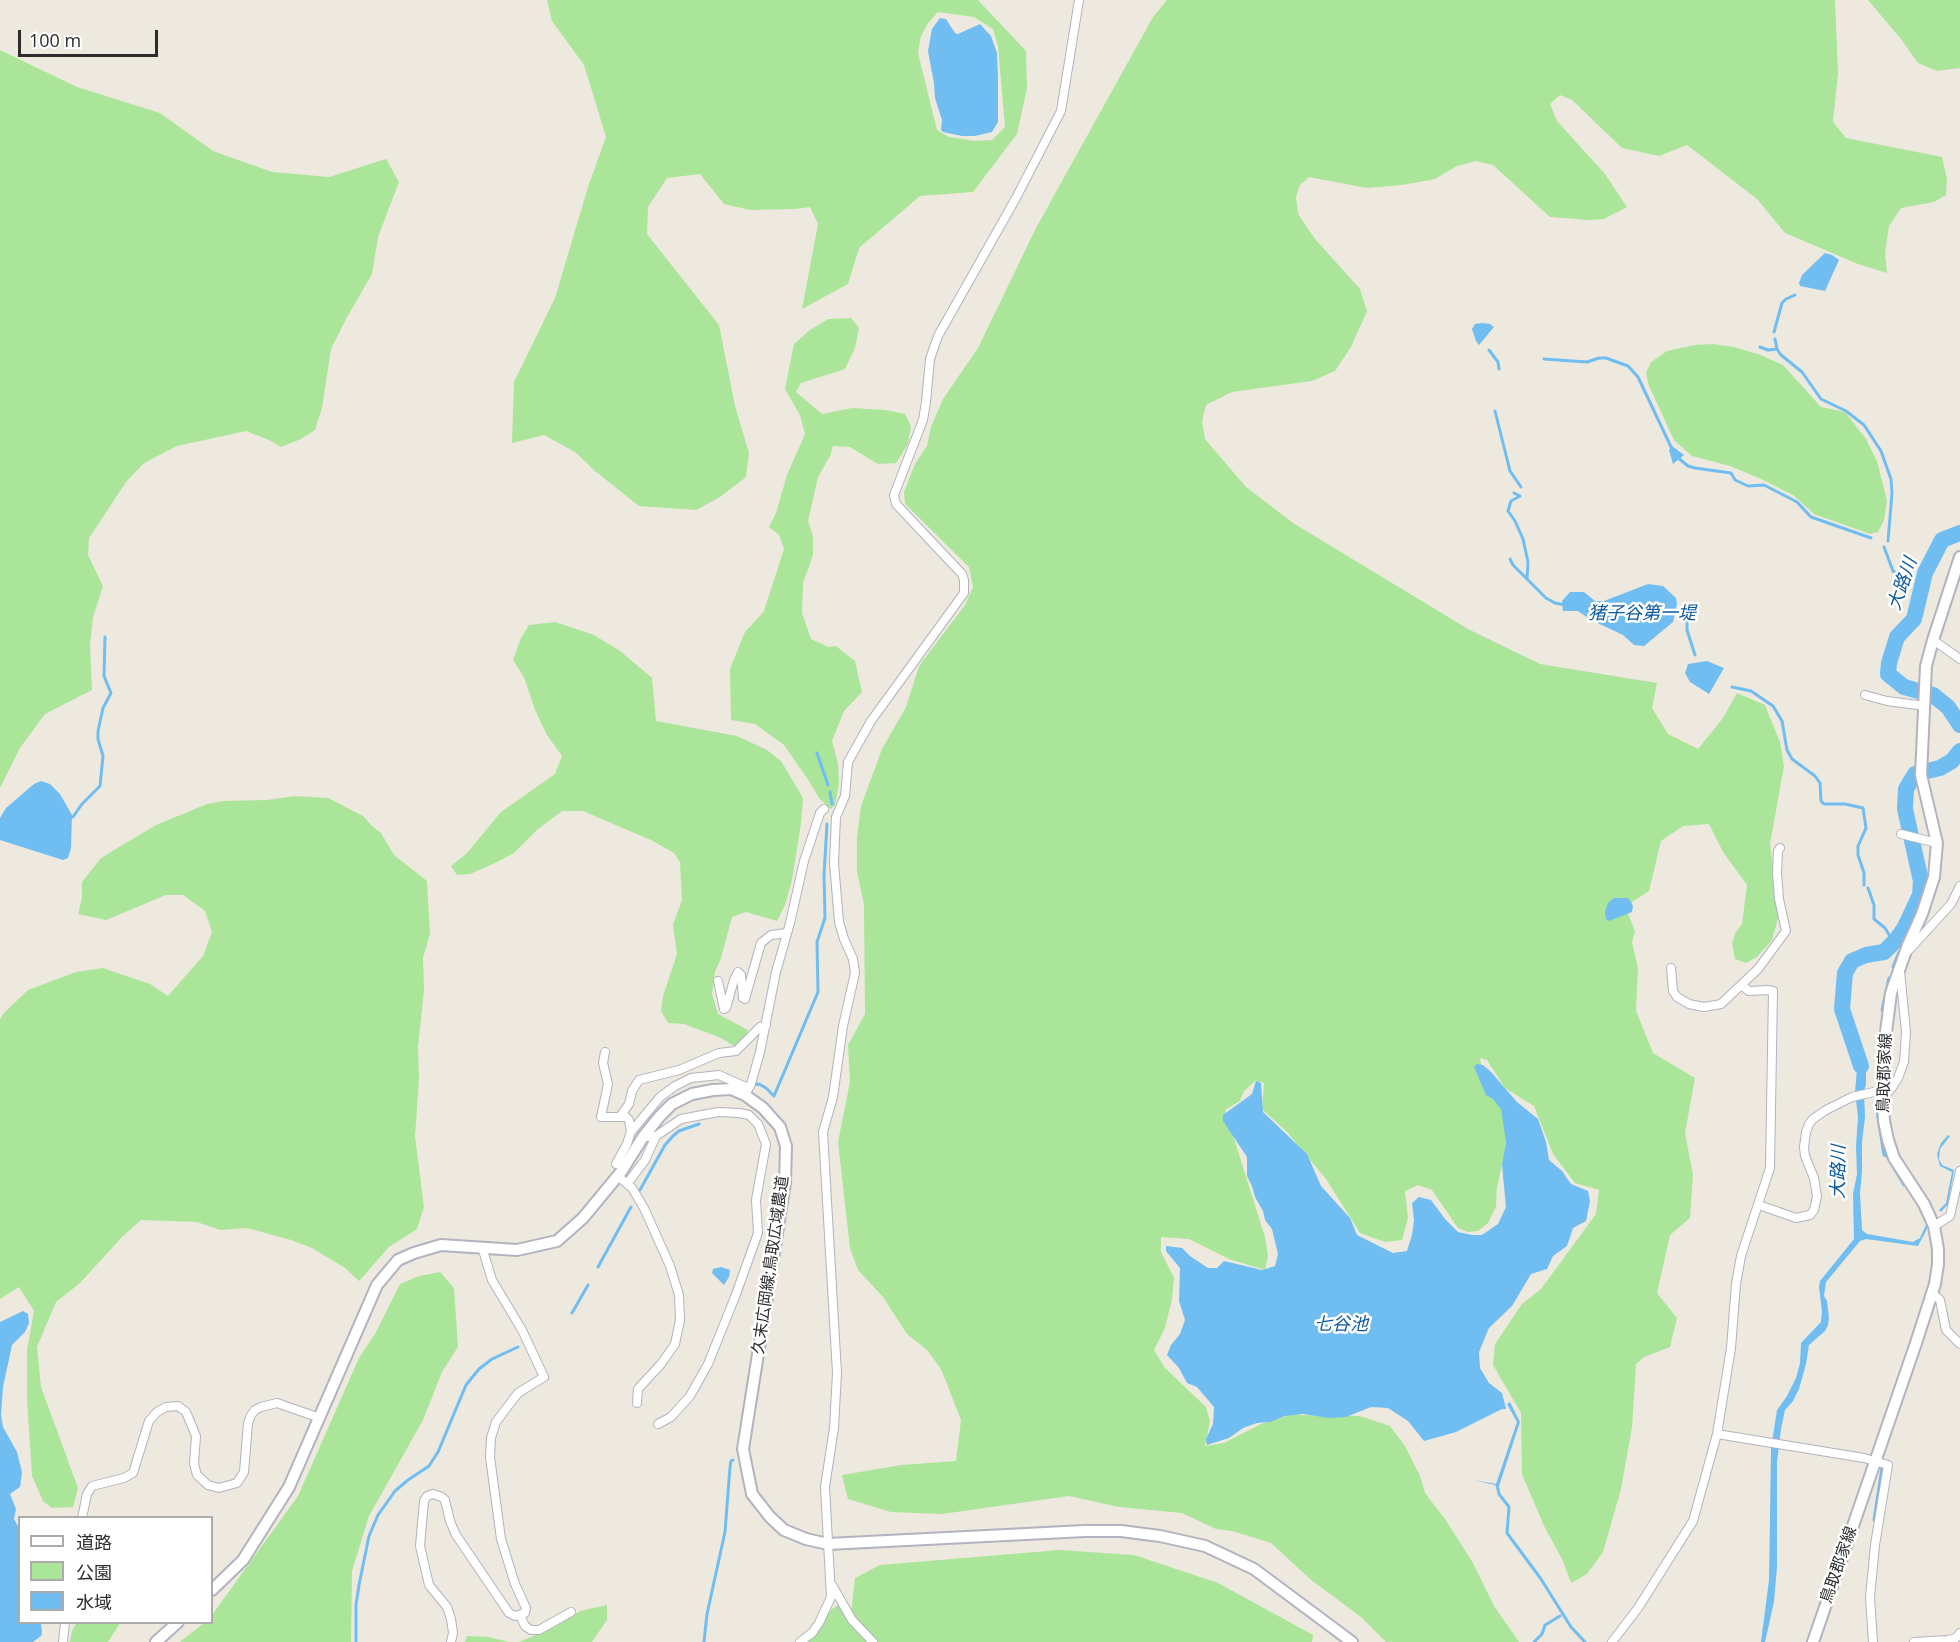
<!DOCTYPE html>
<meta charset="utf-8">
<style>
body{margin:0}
#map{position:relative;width:1960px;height:1642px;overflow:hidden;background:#eee9de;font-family:"Open Sans","Noto Sans JP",sans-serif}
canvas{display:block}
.legend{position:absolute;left:18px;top:1516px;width:195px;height:108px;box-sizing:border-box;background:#fff;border:2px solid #ababab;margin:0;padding:8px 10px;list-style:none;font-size:18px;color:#2c2c2c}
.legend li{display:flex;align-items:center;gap:12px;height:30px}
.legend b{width:30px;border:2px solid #ababab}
.scale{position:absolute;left:18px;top:30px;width:140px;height:27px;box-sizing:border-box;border:3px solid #2c2c2c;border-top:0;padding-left:8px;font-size:18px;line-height:21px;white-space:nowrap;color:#2c2c2c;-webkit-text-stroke:4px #fff;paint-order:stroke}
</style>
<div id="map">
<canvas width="1960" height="1642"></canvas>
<ul class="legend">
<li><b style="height:8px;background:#fff"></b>道路</li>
<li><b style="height:16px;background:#aae59a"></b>公園</li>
<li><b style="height:16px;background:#70bdf1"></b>水域</li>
</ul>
<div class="scale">100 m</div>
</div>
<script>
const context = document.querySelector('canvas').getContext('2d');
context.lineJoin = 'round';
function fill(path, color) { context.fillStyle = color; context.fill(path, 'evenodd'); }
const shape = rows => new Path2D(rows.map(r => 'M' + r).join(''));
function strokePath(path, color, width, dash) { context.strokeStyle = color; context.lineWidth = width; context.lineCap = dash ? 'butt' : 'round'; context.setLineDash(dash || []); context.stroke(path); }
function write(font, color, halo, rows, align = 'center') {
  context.font = font + ' "Open Sans","Noto Sans JP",sans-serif'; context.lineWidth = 5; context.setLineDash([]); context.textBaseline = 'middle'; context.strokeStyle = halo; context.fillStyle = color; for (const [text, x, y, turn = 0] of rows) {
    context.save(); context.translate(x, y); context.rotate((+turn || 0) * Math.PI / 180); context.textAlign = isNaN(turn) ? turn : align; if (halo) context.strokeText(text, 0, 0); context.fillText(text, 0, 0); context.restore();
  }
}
const green = shape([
 [547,0,978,0,1026,51,1027,88,1017,134,973,192,920,196,859,248,848,284,802,309,818,224,810,207,795,209,750,210,724,204,700,174,667,178,648,207,647,234,719,325,735,406,749,453,746,477,720,497,696,510,639,506,595,471,575,452,544,435,512,443,514,382,555,298,588,187,606,137,584,65,552,21],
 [938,12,974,17,993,29,998,46,1005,127,992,140,976,141,949,137,937,130,918,53,921,36,928,23],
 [1167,0,1835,0,1838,73,1833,122,1846,138,1942,157,1947,179,1946,195,1934,202,1901,208,1889,226,1885,253,1887,273,1858,264,1785,233,1757,199,1687,145,1659,156,1622,148,1572,100,1560,95,1550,104,1557,121,1605,174,1627,207,1604,219,1589,220,1550,217,1493,165,1476,161,1457,166,1435,179,1402,185,1367,188,1309,177,1300,185,1296,197,1298,214,1315,239,1360,289,1367,311,1351,347,1335,371,1312,381,1232,392,1206,405,1202,421,1205,439,1246,487,1293,523,1468,629,1540,664,1657,683,1652,708,1668,734,1698,749,1723,718,1737,693,1765,705,1780,742,1784,766,1770,844,1779,915,1772,940,1757,957,1746,963,1735,959,1732,943,1736,932,1742,924,1747,885,1723,852,1709,824,1683,826,1661,841,1649,891,1629,904,1628,913,1635,932,1632,942,1638,968,1636,1011,1653,1053,1695,1078,1685,1133,1693,1175,1690,1218,1670,1235,1657,1293,1677,1318,1670,1347,1644,1357,1636,1364,1632,1427,1621,1489,1603,1552,1587,1574,1571,1583,1562,1559,1544,1526,1522,1474,1521,1413,1493,1365,1495,1344,1522,1304,1541,1289,1596,1214,1599,1190,1575,1183,1553,1154,1534,1106,1505,1088,1487,1060,1480,1058,1483,1076,1499,1094,1508,1122,1504,1156,1497,1187,1496,1207,1488,1223,1478,1231,1468,1232,1458,1228,1432,1190,1418,1185,1405,1191,1408,1218,1402,1240,1385,1242,1360,1233,1326,1179,1287,1132,1262,1109,1264,1083,1255,1081,1244,1091,1240,1101,1225,1110,1265,1237,1268,1256,1265,1270,1229,1259,1189,1239,1161,1237,1161,1252,1174,1278,1172,1299,1165,1328,1154,1350,1165,1368,1206,1407,1210,1421,1205,1446,1224,1443,1261,1424,1290,1415,1360,1416,1390,1426,1405,1446,1420,1476,1425,1493,1445,1519,1473,1563,1494,1606,1519,1642,1386,1642,1361,1617,1310,1579,1271,1543,1232,1531,1216,1529,1182,1513,1119,1507,1069,1496,942,1514,891,1512,848,1499,842,1475,901,1465,956,1461,961,1420,941,1369,927,1350,907,1334,883,1297,858,1270,850,1248,838,1142,850,1082,848,1045,865,1014,864,904,857,872,857,837,861,806,882,749,906,707,919,666,965,605,973,587,969,567,905,504,904,492,915,464,927,446,931,427,943,399,978,348,1036,228,1153,17],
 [1868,0,1960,0,1960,68,1937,71,1918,63,1901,39],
 [0,50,77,87,160,113,213,151,272,172,329,177,386,159,399,182,378,237,372,274,346,319,331,349,322,408,315,430,301,439,281,447,269,440,246,431,177,446,144,463,126,482,89,538,88,555,103,586,93,617,90,644,92,690,45,714,20,748,0,788],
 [851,318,859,328,855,348,845,369,801,383,796,392,822,414,852,408,886,410,905,414,911,426,908,444,896,463,878,464,850,447,833,446,830,456,818,477,808,521,813,536,813,555,803,583,802,613,811,639,828,647,836,646,855,661,862,692,844,711,832,741,838,764,839,784,835,805,831,809,819,798,809,781,784,745,755,724,731,720,730,669,745,632,764,611,784,549,779,535,769,527,776,513,787,475,805,434,800,415,785,389,794,344,810,330,828,319],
 [1713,344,1734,347,1758,354,1783,365,1821,407,1845,412,1866,439,1877,461,1887,501,1884,520,1878,532,1870,534,1814,514,1793,495,1759,478,1730,466,1692,456,1674,440,1649,386,1646,373,1651,362,1667,351,1695,345],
 [555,622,594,635,620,651,652,678,656,721,737,736,767,750,781,761,803,798,801,823,792,880,785,905,777,921,746,912,732,917,721,958,715,972,712,994,718,1014,748,1030,746,1036,734,1046,721,1038,684,1024,668,1023,661,1011,663,996,677,954,673,925,682,900,680,862,674,853,653,841,583,811,562,811,537,830,514,853,495,863,470,874,457,875,451,866,466,854,501,812,555,774,562,756,547,735,535,710,524,677,513,660,521,638,529,625],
 [295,796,328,798,363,816,373,827,381,833,394,855,427,881,430,933,423,958,424,990,418,1047,419,1079,415,1136,424,1207,417,1229,389,1247,359,1281,345,1268,312,1248,291,1240,247,1228,220,1230,197,1222,141,1220,123,1236,80,1283,56,1302,37,1347,41,1387,78,1488,73,1507,52,1508,43,1501,32,1476,27,1400,27,1350,34,1311,19,1287,0,1299,0,1019,4,1013,28,990,76,972,103,968,150,984,168,996,203,956,212,932,205,911,183,895,166,895,106,920,78,914,82,898,82,882,101,858,156,825,207,804,224,801,267,800],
 [440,1272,454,1288,458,1347,442,1372,423,1420,369,1516,352,1571,351,1642,180,1642,204,1623,212,1622,212,1615,298,1496,359,1358,375,1334,400,1284,419,1276],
 [1059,1550,1134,1555,1218,1583,1313,1635,1312,1642,878,1642,851,1615,855,1578,880,1565],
 [607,1605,607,1620,592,1642,519,1642,555,1627,580,1611],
 [838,1605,870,1642,805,1642,818,1628,831,1610],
 [77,1622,120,1622,120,1623,108,1642,70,1642,72,1631],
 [467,1636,489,1637,509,1642,465,1642]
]);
const water = shape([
 [940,18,946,19,955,33,958,34,980,24,991,36,997,53,998,81,998,122,992,132,975,136,962,136,943,132,941,130,942,120,935,98,934,83,928,51,932,29],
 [1825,253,1832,255,1839,260,1825,291,1800,286,1799,283,1802,275],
 [1482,323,1490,324,1494,327,1479,345,1476,341,1472,329,1475,324],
 [1672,446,1684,455,1673,464,1669,450],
 [1648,584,1663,586,1676,598,1677,604,1673,622,1644,646,1634,645,1623,635,1591,620,1578,611,1563,611,1562,601,1570,592,1584,592,1595,601,1604,601],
 [1707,661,1724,668,1709,694,1690,682,1685,673,1688,664],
 [41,781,50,784,60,794,72,815,71,848,68,858,63,860,0,840,0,818,6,808,34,784],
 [1614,898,1627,898,1630,900,1633,906,1632,912,1609,921,1606,919,1605,912,1608,903],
 [1859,1044,1865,1057,1866,1067,1866,1085,1864,1090,1865,1117,1862,1142,1862,1172,1860,1193,1862,1230,1867,1234,1913,1242,1920,1238,1926,1225,1928,1227,1918,1246,1866,1239,1860,1241,1826,1282,1824,1296,1827,1301,1829,1318,1828,1325,1825,1331,1809,1345,1806,1364,1799,1389,1793,1401,1785,1410,1781,1429,1777,1462,1777,1567,1774,1602,1765,1642,1761,1642,1769,1580,1771,1449,1777,1410,1787,1396,1796,1378,1800,1363,1801,1343,1821,1322,1822,1311,1819,1287,1820,1281,1854,1239,1853,1194,1857,1174,1856,1146,1858,1117,1855,1092,1858,1057,1854,1048],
 [1477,1064,1483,1065,1491,1072,1517,1102,1538,1119,1546,1142,1549,1160,1562,1171,1571,1184,1588,1191,1590,1201,1586,1221,1573,1228,1567,1246,1553,1256,1547,1269,1531,1274,1512,1306,1489,1328,1479,1352,1480,1368,1489,1383,1502,1393,1506,1409,1502,1409,1456,1432,1424,1441,1408,1421,1388,1408,1371,1407,1346,1417,1329,1418,1303,1414,1285,1416,1270,1422,1257,1423,1243,1428,1229,1438,1207,1445,1206,1439,1213,1424,1214,1407,1197,1387,1187,1383,1179,1368,1167,1355,1171,1345,1180,1334,1185,1320,1179,1301,1180,1268,1166,1251,1166,1246,1182,1248,1190,1256,1208,1268,1217,1268,1224,1261,1262,1270,1275,1266,1278,1254,1272,1229,1265,1220,1263,1211,1255,1197,1252,1186,1247,1176,1247,1157,1223,1121,1223,1115,1252,1094,1256,1081,1261,1083,1263,1112,1307,1154,1321,1186,1350,1218,1357,1235,1393,1253,1407,1251,1412,1235,1414,1220,1412,1203,1419,1197,1431,1200,1445,1219,1458,1232,1472,1235,1482,1235,1498,1224,1506,1207,1502,1165,1506,1142,1501,1109,1493,1099,1486,1095,1474,1067],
 [1948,1135,1950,1136,1940,1149,1939,1159,1942,1165,1954,1170,1948,1204,1941,1212,1939,1210,1946,1203,1952,1172,1940,1166,1937,1154,1941,1143],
 [721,1267,730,1270,729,1277,724,1285,712,1273,713,1269],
 [23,1311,28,1314,29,1323,25,1332,12,1345,3,1387,1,1415,3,1427,17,1452,22,1472,20,1487,10,1494,16,1509,14,1519,19,1528,20,1622,41,1623,42,1633,41,1636,33,1642,0,1642,0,1322],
 [1510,1402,1520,1422,1499,1486,1474,1480,1496,1484,1517,1422,1507,1404]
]);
const stream = shape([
 [1774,332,1782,303,1786,299,1795,295],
 [1775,339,1777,349,1781,355,1802,372,1821,399,1846,411,1864,425,1881,451,1891,479,1892,493,1888,541],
 [1760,347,1768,350,1777,349],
 [1489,350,1498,362,1499,369],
 [1544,359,1587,362,1599,358,1606,358,1628,366,1638,377,1672,449],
 [1495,411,1510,471,1521,487],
 [1677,457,1688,466,1695,468,1731,473,1735,480,1748,486,1764,485,1797,502,1811,517,1871,538],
 [1514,493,1520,496,1511,501,1508,511,1515,521,1523,539,1528,562,1527,579,1546,598,1555,603,1565,605],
 [1884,547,1893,571,1900,577],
 [1510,559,1513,565,1527,579],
 [1671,612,1685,610,1687,612,1687,630,1695,655],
 [1732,687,1751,691,1773,706,1782,721,1787,750,1792,759,1815,776,1820,783,1821,801,1824,804,1845,804,1863,808,1866,828,1858,846,1858,855,1864,873,1864,885],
 [817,753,828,785],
 [830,792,832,804],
 [69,818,73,817,82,804,100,786,103,756,98,739,98,731,103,708,111,693,104,676,105,637],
 [1868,888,1874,905,1874,919,1885,928,1891,938],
 [1902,945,1918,909],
 [1893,967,1899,952],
 [1882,1010,1889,978],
 [753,1085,759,1084,766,1088,774,1096,818,992,817,942,825,918,824,875,827,824],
 [1876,1104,1884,1155,1887,1156,1904,1185],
 [640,1190,665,1145,673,1136,679,1131,699,1124],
 [598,1267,631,1207],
 [572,1313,588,1285],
 [1497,1485,1499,1494,1509,1507,1507,1533,1541,1579,1571,1627,1585,1642],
 [1874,1520,1882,1468],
 [356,1642,356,1605,359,1585,369,1536,378,1515,395,1491,408,1480,429,1466,438,1452,466,1385,479,1369,492,1359,518,1347],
 [704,1642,707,1614,725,1532,730,1467,731,1461,733,1460],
 [1534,1642,1542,1634,1545,1625,1560,1616]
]);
const river = shape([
 [1960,533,1942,540,1925,573,1914,619,1897,637,1889,663,1888,674,1904,687,1933,695,1948,707,1960,725],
 [1861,1066,1842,1009,1845,973,1852,961,1866,955,1884,952,1896,940,1905,927,1920,895,1921,881,1905,809,1906,789,1915,774,1940,768,1952,761,1960,751]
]);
const street = shape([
 [1933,640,1960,659],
 [1865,695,1887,701,1925,706],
 [1901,834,1937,843],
 [1909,950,1951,904,1960,886],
 [1671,968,1673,991,1677,997,1689,1004,1704,1007,1721,1004,1758,969,1786,931,1779,899,1777,873,1778,851,1780,848],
 [718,981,724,1009,726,1008,734,980,738,972,741,975,743,998,745,999,761,943,771,935,787,933],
 [605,1052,603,1063,608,1084,601,1117,626,1117,629,1120,631,1131,627,1144,616,1164],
 [745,1095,751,1084,760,1052,776,972,790,923,804,861,820,813,824,809],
 [1882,1098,1891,1089,1898,1078,1904,1062,1906,1032,1900,971],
 [621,1115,629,1104,632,1091,639,1080,679,1070,719,1053,736,1051,760,1027,766,1025],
 [631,1132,660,1097,675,1086,691,1078,719,1075,748,1088],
 [643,1137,656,1136,681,1119,718,1112,739,1113,749,1115,758,1124,766,1144,756,1200,758,1233,735,1297,708,1364,690,1396,671,1417,658,1424],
 [618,1176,632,1188,644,1208,670,1266,679,1295,680,1320,675,1344,661,1364,638,1389,637,1403],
 [627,1184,645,1160,656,1136],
 [1759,1205,1796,1218,1810,1215,1814,1210,1817,1196,1814,1178,1805,1156,1804,1147,1806,1132,1809,1124,1813,1119,1826,1110,1852,1097,1882,1090],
 [1934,1226,1950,1216,1960,1171],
 [1932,1293,1940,1300,1946,1330,1960,1344],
 [1717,1434,1864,1458,1888,1465,1875,1545,1870,1597,1873,1642],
 [82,1518,87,1494,92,1486,124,1478,133,1473,149,1421,157,1412,166,1407,178,1406,186,1412,196,1436,194,1464,197,1475,208,1485,219,1488,237,1483,244,1472,248,1423,251,1415,255,1410,261,1407,277,1403,320,1418],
 [832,1585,852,1620,873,1642],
 [520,1615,525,1626,531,1630,539,1630,571,1612],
 [63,1642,65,1622],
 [451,1642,453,1633,451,1619,447,1607,429,1585,420,1546,424,1501,427,1496,433,1494,442,1497,445,1500,450,1521,456,1535,509,1613,515,1616,525,1613,526,1608,515,1584,501,1539,490,1457,491,1438,496,1422,518,1393,544,1377,522,1330,492,1280,482,1247],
 [800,1642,812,1633,819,1623,831,1597,825,1487,834,1428,837,1373,823,1132,833,1097,843,1026,855,973,853,959,844,939,839,922,834,863,836,817,845,796,848,762,871,721,964,593,964,580,962,574,896,504,894,495,923,420,926,402,930,359,938,336,1016,198,1061,111,1079,0],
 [1612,1642,1638,1608,1693,1521,1717,1434,1731,1348,1736,1284,1741,1256,1770,1168,1773,991,1767,990,1749,991,1741,985],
 [1914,1642,1948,1640,1956,1638,1960,1633]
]);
const secondary = shape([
 [212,1590,243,1560,289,1487,377,1285,398,1260,414,1253,441,1245,517,1250,557,1241,583,1218,621,1172,643,1137,660,1116,672,1104,692,1094,713,1090,731,1089,745,1095,763,1108,780,1127,786,1146,785,1183,743,1449,752,1494,770,1517,784,1530,806,1539,828,1544,1085,1531,1121,1531,1160,1536,1205,1546,1254,1569,1352,1642],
 [156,1642,178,1622],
 [1813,1642,1916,1343,1935,1284,1938,1264,1938,1249,1934,1226,1924,1204,1894,1158,1888,1140,1884,1121,1882,1090,1885,1040,1891,993,1908,945,1922,914,1934,877,1937,843,1921,775,1926,666,1933,640,1960,557]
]);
const streetNames = [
 ["鳥取郡家線",1885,1073,-88],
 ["久末広岡線;鳥取広域農道",771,1265,-82],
 ["鳥取郡家線",1839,1565,-71]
];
const waterNames = [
 ["大路川",1903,584,-71],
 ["猪子谷第一堤",1642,614],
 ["大路川",1839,1172,-89],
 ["七谷池",1341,1325]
];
fill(green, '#aae59a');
fill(water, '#70bdf1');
strokePath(stream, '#70bdf1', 3);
strokePath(river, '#70bdf1', 16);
strokePath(street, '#b2b2c0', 10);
strokePath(secondary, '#b2b2c0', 14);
strokePath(street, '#fff', 8);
strokePath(secondary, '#fff', 10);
write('16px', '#2c2c2c', '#fff', streetNames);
write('italic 18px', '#0b59a1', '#fff', waterNames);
</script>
